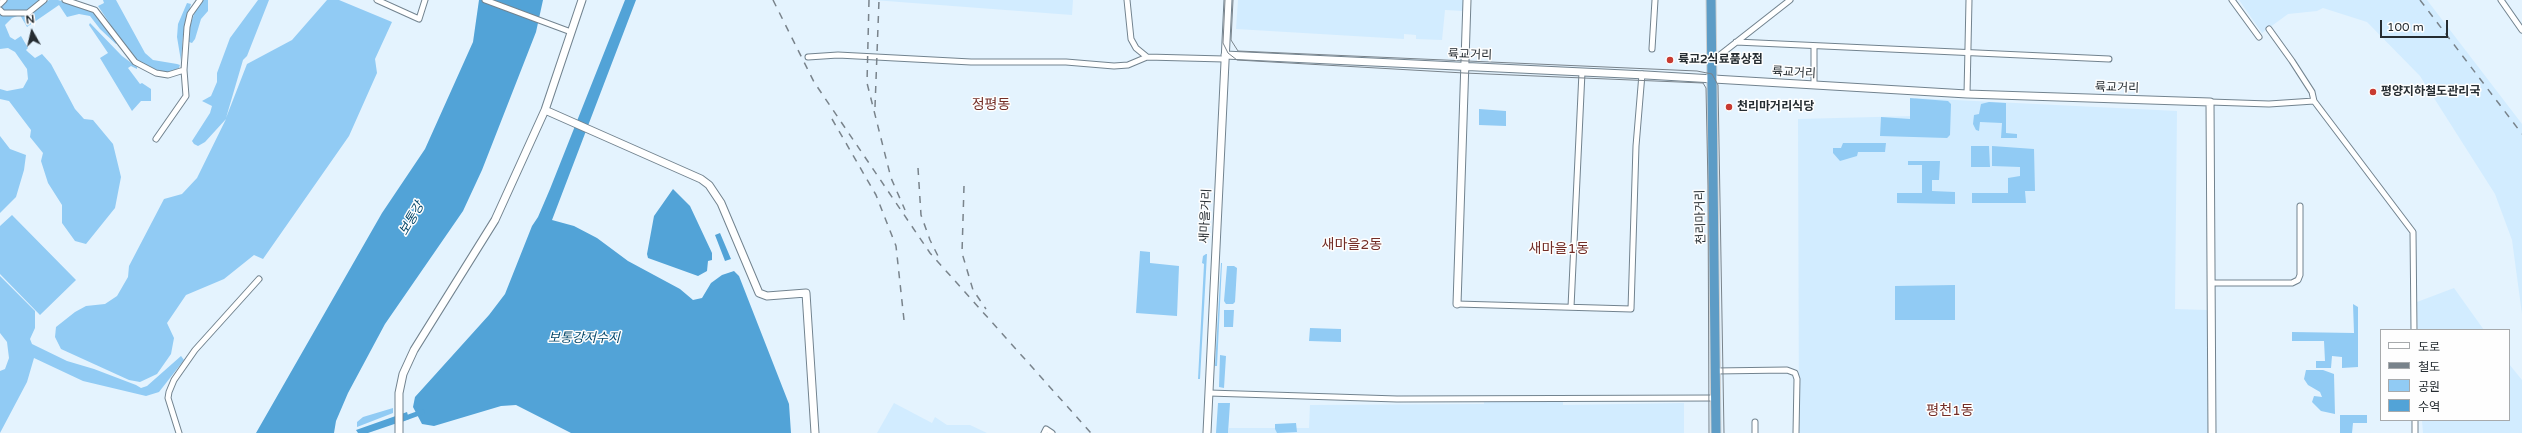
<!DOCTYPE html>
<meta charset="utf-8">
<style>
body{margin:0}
#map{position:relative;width:2522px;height:433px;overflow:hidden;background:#e4f3fe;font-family:"Varela Round","Noto Sans KR",sans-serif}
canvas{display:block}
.legend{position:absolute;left:2380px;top:329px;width:130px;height:92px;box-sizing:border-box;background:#fefefe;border:1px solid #a7aaac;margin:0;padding:5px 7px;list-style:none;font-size:12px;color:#252c31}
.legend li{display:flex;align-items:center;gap:8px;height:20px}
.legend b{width:20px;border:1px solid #a7aaac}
.north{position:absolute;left:12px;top:12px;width:40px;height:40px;-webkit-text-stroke:3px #fefefe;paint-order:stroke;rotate:352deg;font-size:11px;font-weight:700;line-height:16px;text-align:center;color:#252c31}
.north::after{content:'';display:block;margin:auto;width:14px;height:18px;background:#252c31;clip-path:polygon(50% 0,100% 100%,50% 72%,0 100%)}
.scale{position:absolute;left:2380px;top:20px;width:68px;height:18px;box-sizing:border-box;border:2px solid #252c31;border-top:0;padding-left:5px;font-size:12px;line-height:14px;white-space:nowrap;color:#252c31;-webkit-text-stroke:3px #fefefe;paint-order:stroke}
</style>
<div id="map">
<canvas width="2522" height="433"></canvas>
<ul class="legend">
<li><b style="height:5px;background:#fff"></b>도로</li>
<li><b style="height:5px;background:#79838b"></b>철도</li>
<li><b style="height:11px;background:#91cbf4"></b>공원</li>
<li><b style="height:11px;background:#52a3d7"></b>수역</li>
</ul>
<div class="north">N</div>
<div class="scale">100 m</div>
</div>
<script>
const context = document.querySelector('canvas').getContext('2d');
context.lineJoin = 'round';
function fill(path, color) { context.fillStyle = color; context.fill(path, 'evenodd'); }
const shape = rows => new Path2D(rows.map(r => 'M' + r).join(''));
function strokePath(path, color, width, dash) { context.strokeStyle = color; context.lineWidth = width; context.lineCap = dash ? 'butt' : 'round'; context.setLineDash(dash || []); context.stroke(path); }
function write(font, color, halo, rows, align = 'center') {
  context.font = font + ' "Varela Round","Noto Sans KR",sans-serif'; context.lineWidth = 3; context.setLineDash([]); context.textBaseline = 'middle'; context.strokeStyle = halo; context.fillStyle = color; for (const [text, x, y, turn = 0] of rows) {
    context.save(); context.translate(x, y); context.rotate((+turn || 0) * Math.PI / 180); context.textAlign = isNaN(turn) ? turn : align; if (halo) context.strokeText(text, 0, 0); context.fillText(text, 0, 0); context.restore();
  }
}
const built = shape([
 [873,0,1073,0,1072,15],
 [1238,0,1463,0,1463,11,1445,10,1442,40,1416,39,1416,35,1404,34,1404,39,1236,29],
 [2239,0,2427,0,2522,124,2522,314,2512,240,2495,194,2420,76,2367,22,2323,8,2317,11,2288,14,2262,33],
 [1915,98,2177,111,2175,309,2207,310,2208,433,1799,433,1798,119,1914,116],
 [2454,288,2484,330,2418,330,2417,302],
 [2509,364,2522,380,2522,433,2423,433,2422,420,2509,420],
 [1484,400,1536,400,1563,402,1563,405,1684,403,1684,433,1228,433,1229,428,1309,428,1310,405,1484,404],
 [894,403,932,423,935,417,947,425,970,425,987,433,877,433]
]);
const green = shape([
 [6,0,41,0,31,11,4,13,1,6],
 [49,0,58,0,89,9,96,13,118,42,116,44,100,29,90,16,79,14,67,17,59,5,27,27,20,15,12,18,5,25,10,37,15,40,21,36,28,48,26,50,28,52,35,58,42,54,51,64,75,109,84,119,93,120,113,144,121,177,115,208,86,244,75,241,62,223,62,205,48,183,41,161,43,153,30,137,31,130,9,101,0,99,0,89,7,91,23,88,28,79,27,69,15,52,8,48,0,49,0,12,33,12],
 [103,0,116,0,145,53,153,60,177,64,180,65,179,68,168,73,156,72,134,60,98,6,104,3],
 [203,0,208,0,208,11,201,19,195,39,192,43,189,42,190,26,197,5],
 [258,0,269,0,247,56,243,60,226,118,247,64,292,40,327,0,339,0,392,22,375,59,377,73,349,136,263,259,254,255,224,279,186,295,167,323,174,338,171,354,157,374,140,382,129,380,61,349,55,337,56,327,75,312,86,306,105,304,117,296,128,277,129,266,164,199,182,194,197,178,226,119,205,142,198,146,194,144,192,141,210,113,212,106,202,101,211,96,217,82,217,73,230,38],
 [187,3,191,4,183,35,181,61,177,37,178,24],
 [90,23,122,56,137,67,137,69,131,66,128,68,140,84,142,83,151,89,151,101,141,101,132,111,100,58,108,53,89,25],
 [1910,98,1948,101,1951,104,1950,135,1947,138,1880,136,1881,117,1910,119],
 [1989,102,2006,103,2006,133,2017,134,2017,138,2001,138,2002,123,1980,122,1979,131,1976,130,1973,124,1974,115,1979,114,1981,104],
 [1479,109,1506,111,1506,126,1479,125],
 [0,136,10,149,26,155,24,170,16,197,0,213],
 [1843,143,1886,143,1885,152,1858,152,1857,156,1840,161,1833,153,1833,148,1841,148],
 [1971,146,1989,146,1990,167,1971,167],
 [1992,146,2034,149,2035,191,2025,191,2026,203,1972,203,1972,193,2008,193,2008,178,2020,176,2020,167,1992,166],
 [1908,161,1940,161,1939,180,1932,180,1932,191,1955,192,1955,204,1897,203,1897,193,1922,193,1922,165,1908,165],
 [12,215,76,280,40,315,0,274,0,226],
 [1140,251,1150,252,1150,263,1179,266,1177,316,1136,313],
 [1206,254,1207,254,1200,379,1198,379,1204,264,1202,263,1203,256],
 [1221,263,1222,263,1217,366,1215,366],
 [1227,266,1234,266,1237,268,1235,302,1233,304,1226,304,1224,301],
 [0,276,35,311,35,328,30,339,32,344,67,361,94,369,136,385,141,388,147,386,181,356,184,360,159,392,146,396,83,381,34,358,27,382,0,433,0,371,5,369,9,358,7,342,0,333],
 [1955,285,1955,320,1895,320,1895,286],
 [2353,304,2358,307,2358,367,2342,368,2342,357,2332,356,2331,368,2316,368,2316,361,2325,361,2324,341,2292,341,2292,332,2354,333],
 [1224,310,1234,310,1233,327,1224,327],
 [1310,328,1341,329,1341,342,1309,341],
 [1220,355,1226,356,1224,388,1219,387],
 [2306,370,2323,370,2334,374,2335,414,2321,411,2312,402,2314,396,2322,397,2320,392,2308,385,2304,379],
 [1218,403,1230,403,1228,433,1216,433],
 [393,408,393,413,357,427,357,422,363,417],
 [2340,415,2367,415,2367,423,2353,423,2352,433,2340,433],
 [1296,423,1297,432,1277,433,1275,429,1275,424]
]);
const water = shape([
 [479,0,543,0,536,32,482,170,463,211,385,324,348,393,336,421,334,433,256,433,382,213,425,149,473,42],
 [625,0,636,0,552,220,574,226,597,238,628,261,680,289,693,300,702,298,711,283,722,275,734,271,739,276,789,404,791,433,571,433,516,405,501,406,434,426,422,424,413,407,415,397,489,315,505,294,532,226,538,217,550,189],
 [673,189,690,206,712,253,712,260,708,261,707,271,698,276,648,258,647,254,654,216],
 [720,233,731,259,725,261,715,235],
 [407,412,409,419,368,433,358,433,356,430]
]);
const canal = shape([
 [403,419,422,412]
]);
const street = shape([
 [65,0,95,10,135,62,156,73,168,75,184,70],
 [377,0,419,19,425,0],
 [485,0,571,32],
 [1127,0,1131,39,1136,48,1147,57],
 [2232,0,2259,37],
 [2501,0,2522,30],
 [0,4,4,0],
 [0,10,3,13,28,13,44,0],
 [2269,29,2292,61,2312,92,2314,101,2413,232,2414,330],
 [1736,42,2109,59],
 [1652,49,1655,0],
 [808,57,838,55,971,62,1066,62,1114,66,1128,65,1147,57,1224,59],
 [1711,62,1790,0],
 [1814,85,1814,47],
 [1967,94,1969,0],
 [2210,102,2269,104,2314,101],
 [156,139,186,96,184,70,187,27,190,14,200,0],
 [2211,283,2292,283,2298,280,2300,275,2300,206],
 [1457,304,1631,309,1636,146,1642,74],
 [1571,307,1582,72],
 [1715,371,1787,370,1795,373,1797,379,1796,433],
 [1209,393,1397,399,1715,398],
 [2415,420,2415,433],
 [1755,422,1755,433],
 [179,433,168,398,169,392,174,380,195,350,259,279],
 [1044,433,1046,429,1052,433]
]);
const secondary = shape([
 [1225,55,1646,75,1967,94,2210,102,2212,433],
 [545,110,701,179,709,185,721,203,759,293,767,296,806,293,815,433],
 [1457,304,1467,0],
 [399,433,399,393,403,374,414,350,495,220,545,110,582,0],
 [1207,433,1228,0]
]);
const highway = shape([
 [1711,0,1716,433]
]);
const tram = shape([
 [1225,0,1223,43,1228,53,1237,60,1464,73,1703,83,1706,88,1708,186,1709,433],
 [1233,0,1231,40,1238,51,1697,71,1712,74,1718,85,1724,433]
]);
const rail = shape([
 [773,0,814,82,930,253,1091,433],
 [869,0,867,83,891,178,905,210],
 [2420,0,2522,134],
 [875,107,879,0],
 [832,119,876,195,896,246,904,320],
 [918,168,921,215,930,240,939,258],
 [964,186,962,253,973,290,986,309]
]);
const markers = [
 [1670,60,4,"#c83a31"],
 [2373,92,4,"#c83a31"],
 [1729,107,4,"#c83a31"]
];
const streetNames = [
 ["륙교거리",1470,55,2],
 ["륙교거리",1794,73,3],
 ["륙교거리",2117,88,2],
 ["새마을거리",1206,216,-87],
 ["천리마거리",1701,217,-91]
];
const poiNames = [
 ["륙교2식료품상점",1678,60],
 ["평양지하철도관리국",2381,92],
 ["천리마거리식당",1737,107]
];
const waterNames = [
 ["보통강",412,219,-60],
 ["보통강저수지",584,339]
];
const quarterNames = [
 ["정평동",991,105],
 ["새마을2동",1352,245],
 ["새마을1동",1559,249],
 ["평천1동",1950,411]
];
fill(built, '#d2ecff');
fill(green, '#91cbf4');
fill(water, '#52a3d7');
strokePath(canal, '#52a3d7', 5);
strokePath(street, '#72838f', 7);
strokePath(secondary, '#72838f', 9);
strokePath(highway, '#cfd1d2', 11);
strokePath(street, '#fff', 5);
strokePath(secondary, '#fff', 7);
strokePath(highway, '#5d9cc6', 9);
strokePath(tram, '#79838b', 1);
strokePath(rail, '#79838b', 1.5, [7, 7]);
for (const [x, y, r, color] of markers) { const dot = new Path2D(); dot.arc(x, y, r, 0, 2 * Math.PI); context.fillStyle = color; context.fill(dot); strokePath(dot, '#fefefe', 1.5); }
write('12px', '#252c31', '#fefefe', streetNames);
write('bold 12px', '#252c31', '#fefefe', poiNames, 'left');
write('italic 13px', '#04476a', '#fefefe', waterNames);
write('14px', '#732d26', '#fefefe', quarterNames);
</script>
